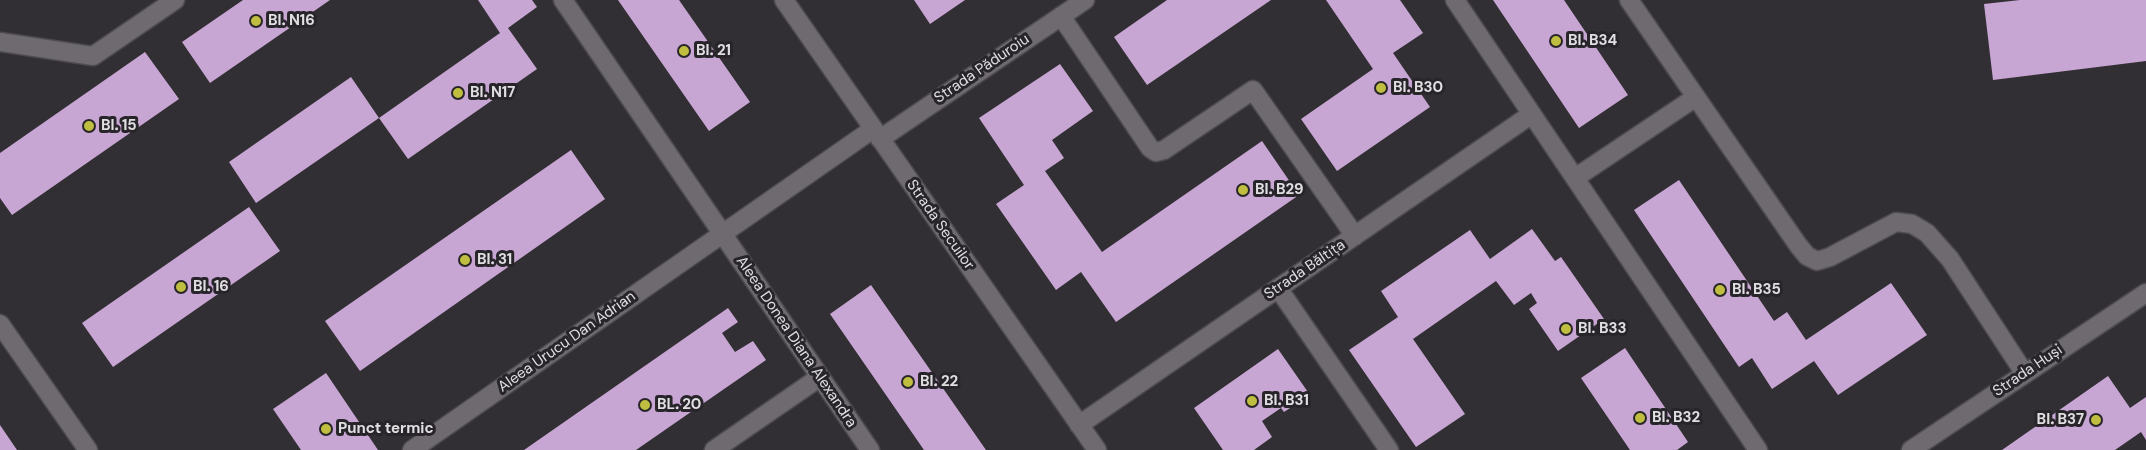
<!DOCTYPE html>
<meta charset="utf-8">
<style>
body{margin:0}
canvas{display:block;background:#322f34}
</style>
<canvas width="2146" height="450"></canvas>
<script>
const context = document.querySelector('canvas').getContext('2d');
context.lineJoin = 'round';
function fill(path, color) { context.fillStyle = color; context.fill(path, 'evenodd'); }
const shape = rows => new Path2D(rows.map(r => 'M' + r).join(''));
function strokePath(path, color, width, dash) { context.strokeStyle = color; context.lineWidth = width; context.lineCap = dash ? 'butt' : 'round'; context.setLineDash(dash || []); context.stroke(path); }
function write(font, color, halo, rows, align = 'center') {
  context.font = font + ' "DM Sans",sans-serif'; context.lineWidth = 6; context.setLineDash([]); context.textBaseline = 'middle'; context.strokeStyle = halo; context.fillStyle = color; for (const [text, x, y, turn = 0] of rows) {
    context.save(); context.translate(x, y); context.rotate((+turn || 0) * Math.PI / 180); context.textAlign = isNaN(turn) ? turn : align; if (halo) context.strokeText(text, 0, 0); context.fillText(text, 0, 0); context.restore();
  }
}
const building = shape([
 [243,0,330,0,210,83,182,42],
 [478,0,532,0,537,7,508,28,537,69,408,159,379,118,500,33],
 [618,0,679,0,750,102,709,131],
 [914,0,965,0,930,24],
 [1167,0,1271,0,1147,85,1114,37],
 [1326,0,1400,0,1423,33,1393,53,1430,107,1337,171,1301,119,1373,69],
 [1493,0,1564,0,1628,95,1579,128],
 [2020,0,2146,0,2146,61,1993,80,1984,4],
 [145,52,179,99,12,215,0,198,0,153],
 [1060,64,1093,111,1052,140,1064,158,1045,171,1102,252,1262,141,1299,195,1116,322,1081,272,1056,290,996,204,1024,185,979,118],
 [351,77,379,118,256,203,229,162],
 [571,150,605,199,360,371,325,321],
 [1679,180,1774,321,1787,312,1806,340,1891,283,1927,335,1838,395,1814,361,1772,389,1752,358,1739,367,1634,210],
 [249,207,280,251,113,367,82,323],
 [1532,229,1555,261,1561,257,1604,319,1558,351,1529,309,1537,303,1531,293,1514,305,1496,281,1413,339,1465,414,1416,447,1349,350,1398,317,1381,291,1470,230,1490,259],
 [871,285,986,450,924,450,830,314],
 [728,308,738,322,722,333,735,352,753,341,766,360,636,450,524,450],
 [1625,348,1688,442,1677,450,1630,450,1581,378],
 [1278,349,1310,395,1284,412,1281,408,1262,421,1272,437,1254,450,1223,450,1194,408],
 [326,373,378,450,301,450,273,409],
 [2108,376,2130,408,2146,397,2146,440,2141,432,2115,450,2002,450],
 [0,425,17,450,0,450]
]);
const minor = shape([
 [563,0,870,450],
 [784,0,1097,450],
 [1455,0,1758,450],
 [1629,0,1798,245,1807,256,1817,261,1830,257,1896,222,1912,224,1927,233,1950,259,2025,374],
 [1061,16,1150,148,1156,152,1164,150,1253,90,1355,236],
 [0,42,93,56,175,0],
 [880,139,1085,0],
 [1575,178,1696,97],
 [1278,288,1389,450],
 [0,324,88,450],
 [1079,425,1532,114],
 [412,450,873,129],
 [714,450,820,377],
 [1911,450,2146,293]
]);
const markers = [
 [256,21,6,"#c0be40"],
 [1556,41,6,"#c0be40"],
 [684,51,6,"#c0be40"],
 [1381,88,6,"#c0be40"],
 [458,93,6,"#c0be40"],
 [89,126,6,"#c0be40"],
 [1243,190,6,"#c0be40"],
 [465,260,6,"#c0be40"],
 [181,287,6,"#c0be40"],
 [1720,290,6,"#c0be40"],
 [1566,329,6,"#c0be40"],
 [908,382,6,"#c0be40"],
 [1252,401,6,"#c0be40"],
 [645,405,6,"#c0be40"],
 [1640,418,6,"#c0be40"],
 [2096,420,6,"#c0be40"],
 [326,429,6,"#c0be40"]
];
const poiNames = [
 ["Bl. N16",268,21],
 ["Bl. B34",1568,41],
 ["Bl. 21",696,51],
 ["Bl. B30",1393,88],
 ["Bl. N17",470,93],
 ["Bl. 15",101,126],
 ["Bl. B29",1255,190],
 ["Bl. 31",477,260],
 ["Bl. 16",193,287],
 ["Bl. B35",1732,290],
 ["Bl. B33",1578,329],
 ["Bl. 22",920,382],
 ["Bl. B31",1264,401],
 ["BL. 20",657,405],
 ["Bl. B32",1652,418],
 ["Bl. B37",2084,420,"right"],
 ["Punct termic",338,429]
];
const streetNames = [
 ["Strada Păduroiu",982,69,-34],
 ["Strada Secuilor",940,225,55],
 ["Strada Băltița",1305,270,-34],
 ["Aleea Urucu Dan Adrian",567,342,-35],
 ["Aleea Donea Diana Alexandra",796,342,56],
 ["Strada Huși",2028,371,-34]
];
fill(building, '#c8a6d3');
strokePath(minor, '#4d4b4e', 21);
strokePath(minor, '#6e6a6f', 18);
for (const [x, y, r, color] of markers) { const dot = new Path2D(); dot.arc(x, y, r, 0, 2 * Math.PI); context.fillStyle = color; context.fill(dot); strokePath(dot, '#28252a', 2); }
write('bold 15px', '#e0dee1', '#28252a', poiNames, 'left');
write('15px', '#e0dee1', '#28252a', streetNames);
</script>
